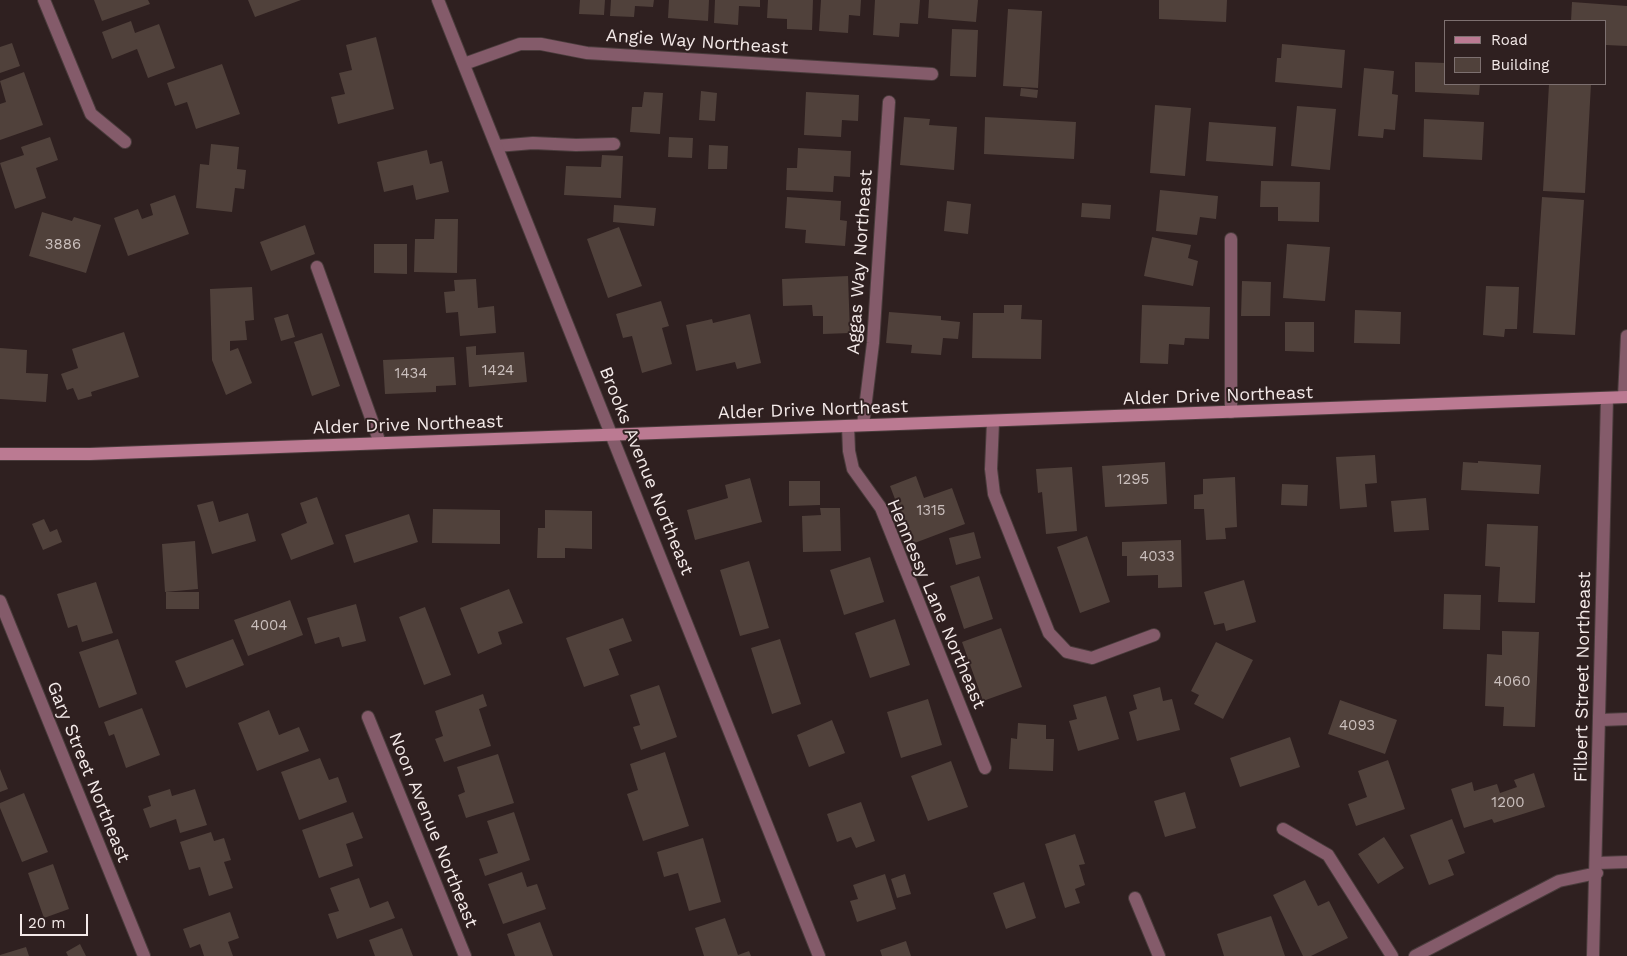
<!DOCTYPE html>
<style>
body{margin:0}
#map{position:relative;width:1627px;height:956px;overflow:hidden;background:#2f2020;font-family:"Work Sans",sans-serif}
canvas{display:block}
.legend{position:absolute;left:1444px;top:20px;width:162px;height:65px;box-sizing:border-box;background:#2f2020;border:1px solid #7d7070;margin:0;padding:6px 9px;list-style:none;font-size:15px;color:#f3e9e8}
.legend li{display:flex;align-items:center;gap:10px;height:25px}
.legend b{width:25px;border:1px solid #7d7070}
.scale{position:absolute;left:20px;top:914px;width:68px;height:22px;box-sizing:border-box;border:2px solid #f3e9e8;border-top:0;padding-left:6px;font-size:15px;line-height:18px;white-space:nowrap;color:#f3e9e8;-webkit-text-stroke:4px #2f2020;paint-order:stroke}
</style>
<div id="map">
<canvas width="1627" height="956"></canvas>
<ul class="legend">
<li><b style="height:6px;background:#bb7a92"></b>Road</li>
<li><b style="height:14px;background:#50413b"></b>Building</li>
</ul>
<div class="scale">20 m</div>
</div>
<script>
const context = document.querySelector('canvas').getContext('2d');
context.lineJoin = 'round';
function fill(path, color) { context.fillStyle = color; context.fill(path, 'evenodd'); }
const shape = rows => new Path2D(rows.map(r => 'M' + r).join(''));
function strokePath(path, color, width, dash) { context.strokeStyle = color; context.lineWidth = width; context.lineCap = dash ? 'butt' : 'round'; context.setLineDash(dash || []); context.stroke(path); }
function write(font, color, halo, rows, align = 'center') {
  context.font = font + ' "Work Sans",sans-serif'; context.lineWidth = 4; context.setLineDash([]); context.textBaseline = 'middle'; context.strokeStyle = halo; context.fillStyle = color; for (const [text, x, y, turn = 0] of rows) {
    context.save(); context.translate(x, y); context.rotate((+turn || 0) * Math.PI / 180); context.textAlign = isNaN(turn) ? turn : align; if (halo) context.strokeText(text, 0, 0); context.fillText(text, 0, 0); context.restore();
  }
}
const building = shape([
 [94,0,148,0,150,4,102,21],
 [248,0,301,0,255,17],
 [580,0,605,0,604,15,579,14],
 [611,0,654,0,653,7,635,6,634,17,610,16],
 [669,0,709,0,708,21,668,18],
 [715,0,760,0,760,7,739,6,738,25,714,23],
 [768,0,813,0,812,30,787,29,787,19,767,18],
 [821,0,861,0,860,16,849,15,848,33,819,31],
 [875,0,920,0,918,24,900,23,899,37,873,35],
 [929,0,978,0,976,22,928,18],
 [1159,0,1227,0,1226,22,1159,19],
 [1572,2,1627,6,1627,46,1606,45,1606,21,1571,21],
 [1008,9,1042,11,1038,88,1003,86],
 [131,21,135,33,159,24,175,68,148,78,137,49,112,59,102,32],
 [952,29,978,30,976,77,950,76],
 [376,37,394,109,338,124,331,97,345,94,339,73,352,70,346,45],
 [12,43,20,66,0,73,0,47],
 [1282,44,1345,50,1342,88,1275,82,1277,58,1281,58],
 [1415,62,1446,63,1446,84,1480,84,1479,95,1415,92],
 [222,64,240,114,196,129,187,102,175,106,167,83],
 [1364,68,1394,71,1392,94,1398,95,1395,130,1384,129,1383,138,1358,136],
 [24,72,43,125,0,140,0,104,6,102,0,81],
 [1549,84,1591,84,1585,193,1543,191],
 [1021,88,1038,90,1037,98,1020,96],
 [701,91,717,93,715,121,699,120],
 [644,92,663,93,660,134,630,132,632,107,642,107],
 [806,92,859,95,858,121,842,120,841,137,804,135],
 [1155,105,1191,108,1185,176,1150,173],
 [1297,106,1336,109,1330,170,1291,166],
 [904,117,930,119,929,125,957,127,954,170,900,165],
 [985,117,1076,122,1074,159,984,154],
 [1424,119,1484,122,1482,160,1423,157],
 [1209,122,1276,127,1273,166,1206,161],
 [50,137,58,160,36,168,46,198,15,209,0,163,24,155,21,147],
 [669,137,693,138,692,158,668,157],
 [211,144,239,147,237,169,246,170,244,189,235,188,232,212,196,208,200,164,209,165],
 [709,145,728,146,727,169,708,169],
 [798,148,851,151,850,177,834,176,833,192,786,190,787,168,797,168],
 [427,150,430,164,442,161,449,192,416,200,413,185,384,192,377,162],
 [602,155,623,156,621,198,564,195,566,166,601,167],
 [1261,181,1320,182,1319,222,1278,221,1278,207,1260,207],
 [1160,190,1218,196,1216,219,1200,217,1197,235,1156,231],
 [175,195,189,234,128,256,114,218,138,209,142,219,153,215,150,204],
 [787,197,841,201,840,220,847,221,845,246,805,243,806,230,785,228],
 [1542,197,1584,200,1575,335,1533,333],
 [947,201,971,204,968,234,944,231],
 [1082,203,1111,205,1110,219,1081,217],
 [614,205,656,208,654,226,613,222],
 [42,212,72,221,74,217,101,225,86,273,29,256],
 [435,219,458,219,457,273,414,272,415,239,434,239],
 [305,225,315,254,271,271,260,242],
 [619,227,642,286,608,298,587,239],
 [1152,237,1191,245,1188,258,1198,261,1193,286,1144,276],
 [374,244,407,244,407,274,374,273],
 [1287,244,1330,247,1325,301,1283,298],
 [848,276,850,333,823,334,823,316,813,316,812,305,783,306,782,279],
 [476,279,478,308,494,306,496,333,460,336,458,312,446,313,444,292,455,291,454,280],
 [1242,281,1271,282,1270,316,1241,316],
 [1486,286,1519,287,1517,329,1505,329,1504,337,1483,335],
 [252,287,254,320,245,321,247,340,230,341,230,351,238,348,252,383,226,395,212,360,210,289],
 [661,301,669,326,662,328,672,364,642,373,632,336,623,338,616,314],
 [1004,305,1022,305,1021,319,1042,320,1041,359,972,358,973,313,1004,313],
 [1142,305,1210,307,1209,339,1185,338,1184,345,1169,344,1168,364,1140,363],
 [1355,310,1401,312,1400,344,1354,343],
 [889,312,941,316,941,320,960,322,958,339,943,338,941,355,911,353,912,345,886,343],
 [288,314,295,337,281,341,274,318],
 [750,314,761,363,737,369,735,362,696,371,686,325,712,319,713,323],
 [1285,322,1314,322,1314,352,1285,351],
 [124,332,139,377,91,392,92,396,78,400,73,388,67,390,61,374,78,368,72,349],
 [322,333,340,386,312,396,294,342],
 [476,346,476,355,524,352,527,382,469,387,466,347],
 [0,348,27,350,26,373,48,374,46,402,0,399],
 [454,357,456,385,436,386,436,392,385,394,383,360],
 [1375,455,1377,483,1365,484,1367,507,1340,509,1336,457],
 [1478,461,1541,465,1539,494,1461,490,1463,462,1478,463],
 [1165,462,1167,504,1105,507,1102,466],
 [1072,467,1077,531,1046,534,1042,492,1038,493,1036,469],
 [916,476,924,498,952,488,965,524,912,544,890,486],
 [1235,477,1237,527,1225,528,1226,539,1206,540,1204,509,1194,509,1194,495,1203,494,1203,479],
 [750,478,762,522,695,540,687,510,728,498,725,485],
 [789,481,820,481,820,505,789,506],
 [1282,484,1308,485,1307,506,1281,505],
 [317,497,334,544,291,560,281,534,307,523,300,503],
 [1426,498,1429,530,1394,532,1391,501],
 [213,501,219,522,248,513,256,541,212,554,197,505],
 [820,508,840,508,841,551,803,552,802,516,821,515],
 [433,509,500,510,500,544,432,543],
 [545,510,592,511,592,549,565,548,565,558,537,558,538,528,545,528],
 [409,514,418,542,354,563,345,535],
 [44,519,50,532,57,529,62,542,43,550,32,524],
 [1487,524,1538,526,1535,603,1498,602,1500,567,1485,566],
 [974,532,981,558,956,565,949,538],
 [1087,536,1110,602,1080,613,1057,547],
 [1181,540,1182,587,1158,588,1158,575,1127,576,1127,556,1122,556,1122,542],
 [195,541,198,589,165,592,162,544],
 [870,557,884,602,844,615,830,570],
 [749,561,769,628,740,636,720,570],
 [979,576,993,619,964,629,950,586],
 [1244,580,1256,622,1226,631,1224,623,1214,625,1204,592],
 [96,582,113,633,82,642,77,625,68,628,57,594],
 [509,589,523,623,498,632,502,644,478,654,460,608],
 [166,592,199,592,199,609,166,609],
 [1444,594,1481,595,1480,630,1443,629],
 [290,600,303,635,248,656,234,620],
 [356,604,366,641,342,647,339,637,315,644,307,618],
 [425,607,451,675,424,685,399,617],
 [623,618,632,641,609,649,619,675,584,687,566,638],
 [895,619,910,665,870,678,855,633],
 [1001,628,1022,687,983,701,962,642],
 [1502,631,1539,632,1535,727,1503,726,1504,707,1485,706,1487,654,1502,655],
 [118,639,137,694,99,708,79,652],
 [233,639,244,665,186,688,175,661],
 [780,639,801,704,772,714,751,648],
 [1216,642,1253,660,1223,719,1194,704,1199,695,1191,691],
 [659,685,677,737,641,750,633,727,640,725,630,695],
 [1160,687,1163,701,1172,699,1180,730,1137,741,1129,712,1137,709,1133,695],
 [483,694,487,706,479,709,491,746,444,762,435,739,443,736,435,711],
 [1106,696,1119,739,1078,751,1069,721,1077,719,1073,705],
 [928,699,942,745,901,758,887,712],
 [1340,700,1397,720,1385,754,1328,734],
 [142,708,160,755,126,768,114,734,109,736,104,722],
 [269,710,279,735,299,727,309,751,257,771,238,723],
 [832,720,845,753,809,767,797,735],
 [1018,723,1046,725,1046,739,1054,739,1053,771,1009,769,1011,738,1017,739],
 [1290,737,1300,767,1240,787,1230,758],
 [665,752,689,826,643,841,627,794,638,790,630,764],
 [498,754,514,803,466,818,458,795,465,792,457,767],
 [320,758,329,780,338,777,347,802,299,820,281,772],
 [1388,760,1405,809,1356,826,1348,804,1367,797,1358,771],
 [951,761,968,807,928,821,911,776],
 [0,769,8,789,0,792],
 [1534,773,1545,807,1494,823,1492,819,1464,828,1451,789,1472,782,1474,791,1497,784,1500,793,1517,787,1514,780],
 [170,789,172,796,195,789,207,825,180,833,176,819,150,828,143,809,151,806,148,796],
 [1185,792,1196,828,1165,837,1154,801],
 [24,793,48,852,22,862,0,808,0,803],
 [861,802,875,841,856,848,851,837,837,842,827,814],
 [353,812,363,838,346,844,353,866,319,878,302,830],
 [514,812,530,860,485,876,479,859,498,853,487,821],
 [1452,819,1465,853,1448,860,1454,875,1429,885,1410,835],
 [211,832,214,841,224,838,231,860,224,862,233,888,209,896,200,867,189,870,180,842],
 [1075,834,1085,864,1079,865,1085,885,1075,889,1080,903,1065,908,1045,844],
 [1384,837,1404,868,1378,884,1358,854],
 [703,838,721,902,689,911,678,873,664,877,657,852],
 [53,864,69,909,44,918,28,873],
 [522,872,527,887,537,884,546,909,503,924,488,884],
 [885,874,896,909,857,922,850,901,858,899,853,885],
 [905,874,911,894,897,898,891,879],
 [359,878,370,908,388,901,395,918,337,939,328,914,339,911,330,888],
 [1305,880,1318,906,1329,901,1348,938,1311,956,1303,956,1273,895],
 [1024,882,1036,918,1006,929,993,893],
 [230,912,239,938,228,942,233,956,204,956,200,944,190,948,183,929],
 [1271,916,1285,956,1224,956,1217,934],
 [725,918,738,955,749,951,751,956,704,956,695,928],
 [540,922,553,956,515,956,507,934],
 [402,928,413,956,375,956,369,940],
 [906,941,911,956,882,956,880,950],
 [80,944,86,956,68,956,66,952],
 [26,947,29,956,0,956,0,955]
]);
const lane = shape([
 [497,146,533,143,576,145,614,144],
 [1600,720,1627,719],
 [1597,863,1627,862]
]);
const street = shape([
 [44,0,91,114,125,142],
 [438,0,819,956],
 [464,64,520,44,541,44,587,53,932,74],
 [317,267,380,443],
 [1624,397,1627,336],
 [1231,412,1231,239],
 [993,422,991,469,994,494,1049,633,1067,652,1092,658,1154,635],
 [863,425,873,343,889,102],
 [848,426,849,451,853,469,881,508,985,768],
 [0,601,144,956],
 [368,717,465,956],
 [1283,829,1328,855,1392,956],
 [1135,898,1159,956],
 [1415,956,1559,881,1597,873],
 [1593,956,1607,398]
]);
const secondary = shape([
 [0,454,90,454,1627,397]
]);
const numberNames = [
 ["3886",63,245],
 ["1424",498,371],
 ["1434",411,374],
 ["1295",1133,480],
 ["1315",931,511],
 ["4033",1157,557],
 ["4004",269,626],
 ["4060",1512,682],
 ["4093",1357,726],
 ["1200",1508,803]
];
const streetNames = [
 ["Angie Way Northeast",697,42,4],
 ["Aggas Way Northeast",860,262,-86],
 ["Alder Drive Northeast",1218,396,-2],
 ["Alder Drive Northeast",813,410,-2],
 ["Alder Drive Northeast",408,425,-2],
 ["Brooks Avenue Northeast",646,471,68],
 ["Hennessy Lane Northeast",936,604,67],
 ["Filbert Street Northeast",1583,677,-89],
 ["Gary Street Northeast",88,772,68],
 ["Noon Avenue Northeast",433,830,68]
];
fill(building, '#50413b');
strokePath(lane, '#4a3c3c', 14);
strokePath(street, '#4a3c3c', 14);
strokePath(secondary, '#4a3c3c', 14);
strokePath(lane, '#845b6a', 12);
strokePath(street, '#845b6a', 12);
strokePath(secondary, '#bb7a92', 12);
write('15px', '#cabfbd', null, numberNames);
write('18px', '#f3e9e8', '#2f2020', streetNames);
</script>
